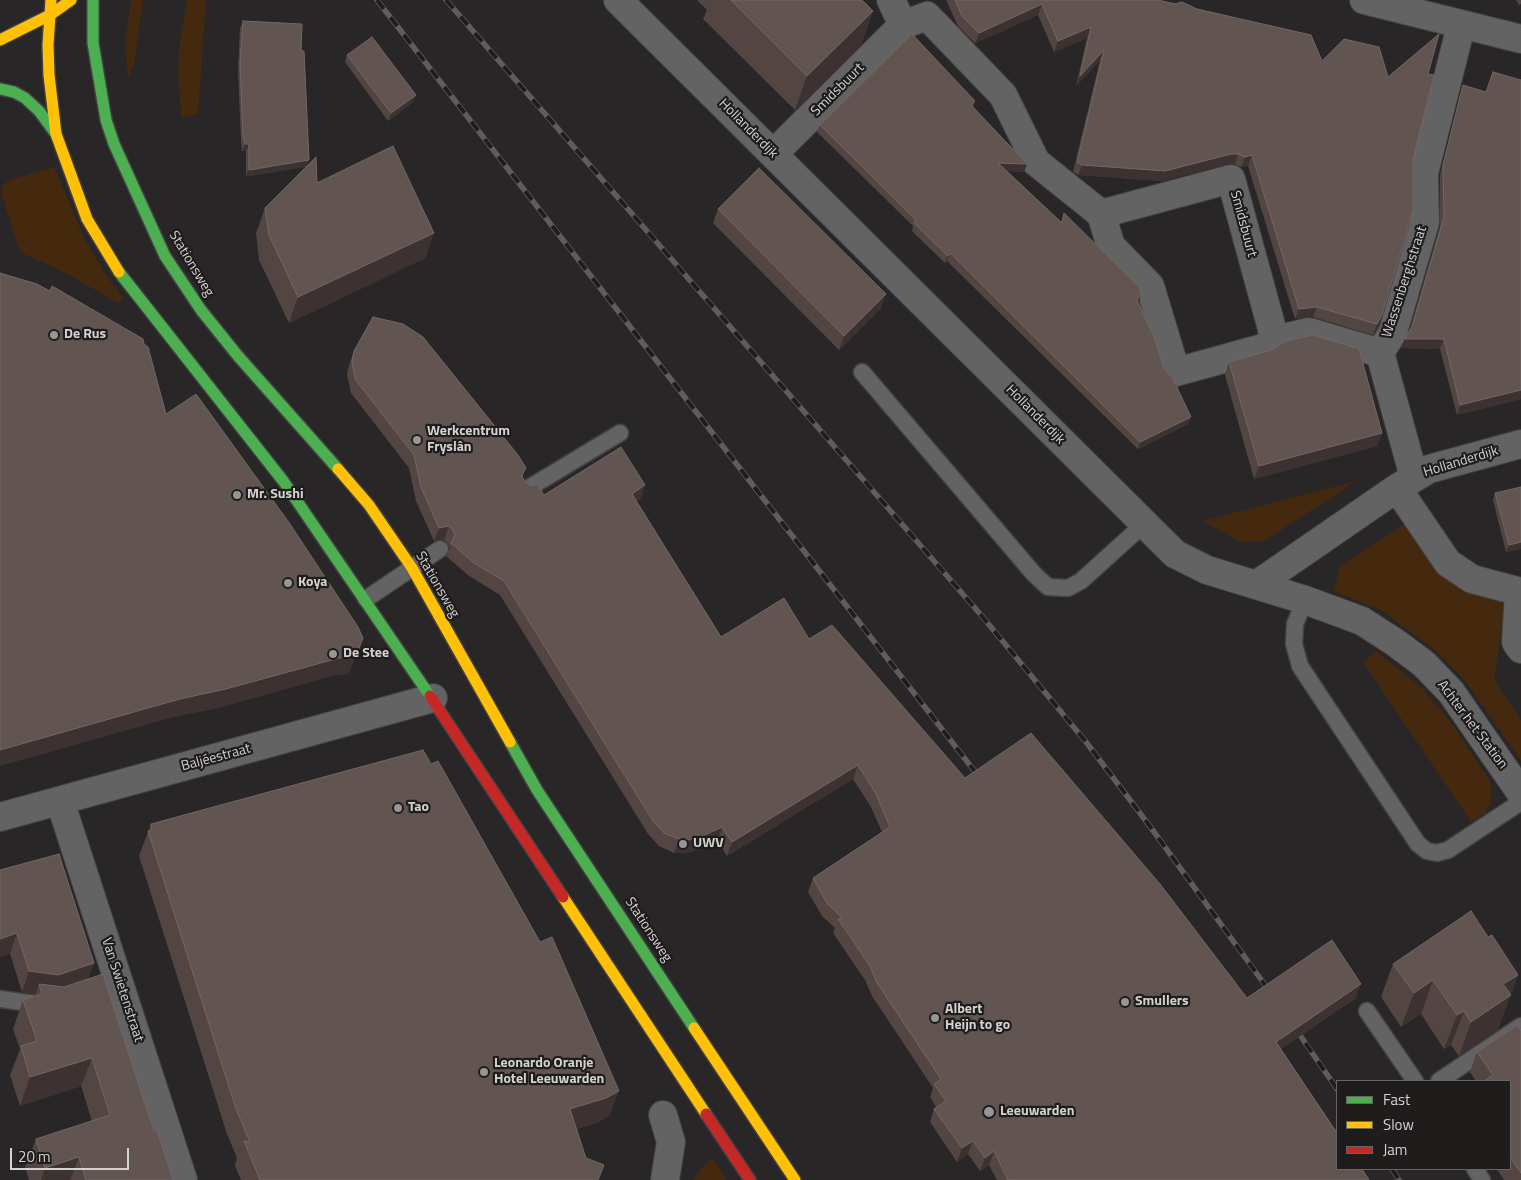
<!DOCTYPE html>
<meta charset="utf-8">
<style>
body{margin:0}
#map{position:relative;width:1521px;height:1180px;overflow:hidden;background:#282627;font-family:"Titillium Web",sans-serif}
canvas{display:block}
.legend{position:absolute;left:1336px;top:1080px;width:175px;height:90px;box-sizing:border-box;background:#1f1c1c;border:1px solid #676465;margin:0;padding:6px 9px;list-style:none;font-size:15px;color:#d4d1d2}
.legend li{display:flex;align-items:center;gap:10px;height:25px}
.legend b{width:25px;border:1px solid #676465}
.scale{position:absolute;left:10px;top:1148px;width:119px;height:22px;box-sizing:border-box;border:2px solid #d4d1d2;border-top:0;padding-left:6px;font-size:15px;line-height:18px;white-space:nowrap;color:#d4d1d2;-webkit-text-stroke:4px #1f1c1c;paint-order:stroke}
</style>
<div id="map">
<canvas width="1521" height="1180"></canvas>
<ul class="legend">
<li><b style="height:6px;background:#4caf50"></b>Fast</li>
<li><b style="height:6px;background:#ffc107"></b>Slow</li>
<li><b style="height:6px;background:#c62828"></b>Jam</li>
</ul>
<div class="scale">20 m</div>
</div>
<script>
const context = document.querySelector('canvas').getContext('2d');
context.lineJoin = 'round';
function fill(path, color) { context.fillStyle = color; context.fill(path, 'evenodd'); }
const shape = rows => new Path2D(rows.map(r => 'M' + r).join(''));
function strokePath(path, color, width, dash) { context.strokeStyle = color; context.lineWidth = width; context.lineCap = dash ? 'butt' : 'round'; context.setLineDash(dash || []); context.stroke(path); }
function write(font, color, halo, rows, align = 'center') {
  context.font = font + ' "Titillium Web",sans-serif'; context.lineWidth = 4.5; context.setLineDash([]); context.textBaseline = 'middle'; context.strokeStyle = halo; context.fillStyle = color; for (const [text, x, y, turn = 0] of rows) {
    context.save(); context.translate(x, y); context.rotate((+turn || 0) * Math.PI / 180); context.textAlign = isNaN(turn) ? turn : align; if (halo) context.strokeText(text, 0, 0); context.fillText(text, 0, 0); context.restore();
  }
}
const green = shape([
 [131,0,143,0,134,65,128,79,125,43],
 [187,0,206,0,198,114,181,118,178,68,180,40],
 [54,167,85,240,103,271,123,298,118,303,60,270,24,254,19,249,1,193,2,186,9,180],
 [1356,481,1263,542,1240,542,1203,521],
 [1406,523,1445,578,1455,585,1499,600,1505,607,1494,680,1521,720,1521,761,1466,682,1437,652,1383,611,1334,591,1340,566],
 [1376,651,1421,687,1450,721,1490,781,1492,794,1490,804,1485,813,1471,822,1363,662],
 [712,1158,727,1180,693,1180,701,1169]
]);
const lane = shape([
 [862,372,1034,574,1048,587,1068,588,1081,581,1144,524],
 [527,489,620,433],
 [366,599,440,549],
 [1305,600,1295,624,1294,644,1300,666,1418,844,1427,851,1437,853,1448,850,1521,802],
 [0,999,43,1005],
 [1367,1011,1415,1081],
 [1439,1081,1521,1026],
 [1475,1169,1482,1180]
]);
const street = shape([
 [618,0,1175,554,1207,570,1305,600,1362,621,1396,643,1424,664,1451,692,1521,793],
 [891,0,903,25],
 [1364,0,1521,39],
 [773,154,903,25,927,16,1003,95,1036,162,1101,214,1111,246,1150,286,1176,372,1263,348,1275,340,1309,332,1380,353],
 [1101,214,1231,179,1275,340],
 [1414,477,1380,353,1393,332,1425,222,1424,173,1461,26],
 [1397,488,1448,563,1472,579,1521,592],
 [1256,585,1397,488,1429,469,1521,444],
 [1519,592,1516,642,1521,649],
 [60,801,183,1180],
 [0,817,433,698],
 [663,1115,671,1142,665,1180]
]);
const fast = shape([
 [93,0,93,43,106,120,114,144,165,256,201,310,238,356,338,469],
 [0,89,14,92,25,98,39,111,56,134],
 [119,272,284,482,430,696],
 [510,742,537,790,694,1028]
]);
const slow = shape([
 [51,0,48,45,49,75,56,134,87,219,119,272],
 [0,40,50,15,71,0],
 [338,469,369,505,412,568,510,742],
 [563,897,706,1114],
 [694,1028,795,1180]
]);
const jam = shape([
 [430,696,563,897],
 [706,1114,750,1180]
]);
const rail = shape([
 [377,0,976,773],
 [446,0,981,615,1086,742,1149,825,1273,996],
 [1293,1025,1337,1089],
 [1392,1169,1399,1180]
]);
const wall = shape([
 [697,0,862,0,873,11,861,45,795,110,703,19,707,10],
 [946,0,1158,0,1197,9,1322,61,1388,77,1428,74,1413,159,1382,315,1379,326,1373,335,1313,317,1295,319,1248,166,1241,167,1235,164,1227,164,1162,181,1078,175,1073,172,1100,60,1076,86,1087,38,1054,52,1038,15,975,43,958,26],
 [1516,0,1521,0,1521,4,1519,5],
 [243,21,302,24,246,177,246,151,242,151,241,142,238,70,240,28],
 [347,55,416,95,413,102,388,121,345,62],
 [1521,80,1521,399,1457,415,1440,349,1401,348,1410,329,1440,226,1440,175,1460,95,1463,85,1486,92],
 [975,101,973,107,1027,164,1024,172,1007,171,1061,222,1064,213,1138,303,1164,369,1188,424,1138,449,947,261,945,263,922,241,912,231,913,226,817,132,820,125],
 [317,183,434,233,425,258,289,323,259,260,256,233,265,208],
 [718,209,881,308,839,350,713,223],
 [354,351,526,468,522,477,524,481,544,495,645,485,641,499,636,501,721,637,809,639,965,778,1247,998,1356,998,1281,1049,1369,1180,997,1180,989,1165,980,1171,968,1154,957,1162,930,1122,934,1109,936,1107,930,1097,933,1088,872,996,865,980,833,933,835,928,822,916,808,892,813,878,882,832,871,807,853,779,727,856,718,841,691,852,682,853,674,853,659,846,648,834,500,595,469,576,446,556,450,548,448,544,444,540,434,541,416,501,409,468,351,393,347,374,349,365],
 [1229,362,1382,433,1377,446,1254,479,1225,375],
 [1495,493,1521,549,1506,552,1493,500],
 [151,824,610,1115,597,1123,576,1129,586,1158,598,1180,241,1180,235,1166,237,1158,227,1134,139,856],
 [0,870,94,963,88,979,145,1104,173,1180,29,1180,25,1167,36,1139,92,1121,81,1086,20,1106,10,1075,20,1049,13,1029,23,1000,35,996,36,994,22,992,10,954],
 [1488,937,1518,975,1498,1029,1459,1056,1451,1045,1444,1049,1421,1014,1401,1027,1381,997,1393,964],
 [1521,1031,1521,1180,1504,1180,1497,1169,1510,1169,1510,1081,1476,1081,1470,1072,1477,1052]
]);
const shadedWall = shape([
 [1042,4,1038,15,975,43,979,33],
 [873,11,861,45,795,110,807,76],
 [1091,27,1087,38,1054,52,1058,41],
 [1104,50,1100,60,1076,86,1080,76],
 [416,95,413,102,388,121,391,113],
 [245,144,249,144,246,151,242,151],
 [1231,154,1238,154,1235,164,1227,164,1162,181,1078,175,1082,165],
 [1252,155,1248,166,1241,167,1245,157],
 [309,160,306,167,246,177,249,170],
 [998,163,1027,164,1024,172,996,170],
 [434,233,425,258,289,323,298,297],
 [950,253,947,261,945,263,948,256],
 [886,294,881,308,839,350,844,336],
 [1141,295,1139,302,1134,307,1137,300],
 [1317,307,1313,317,1295,319,1299,309],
 [1382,315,1379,326,1373,335,1377,324],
 [1405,339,1444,339,1440,349,1401,348],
 [1521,390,1521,399,1457,415,1460,405],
 [1191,417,1188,424,1138,449,1140,442],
 [1382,433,1377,446,1254,479,1259,466],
 [645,485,641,499,627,507,632,494],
 [449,526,444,540,434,541,439,528],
 [1521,542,1521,549,1506,552,1509,545],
 [363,638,349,674,332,676,219,708,174,717,0,766,0,750],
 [858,765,853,779,727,856,732,842],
 [722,827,718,841,691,852,682,853,674,853,679,839],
 [17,933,10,954,0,957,0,939],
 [94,963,87,983,42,994,39,984,36,994,22,992,29,971],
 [1518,975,1498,1029,1459,1056,1471,1022,1503,984],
 [1433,980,1421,1014,1401,1027,1414,993],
 [1361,984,1356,998,1271,1056,1276,1042],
 [1464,1011,1451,1045,1444,1049,1457,1015],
 [92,1058,81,1086,20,1106,30,1077],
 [619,1091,610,1115,597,1123,560,1134,570,1109],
 [973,1141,968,1154,957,1162,962,1148],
 [994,1151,989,1165,980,1171,985,1158],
 [79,1157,70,1180,41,1180,45,1168]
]);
const building = shape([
 [731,0,862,0,873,11,807,76,731,0],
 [955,0,1158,0,1175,4,1182,2,1197,9,1311,35,1322,61,1344,39,1379,47,1388,77,1439,34,1428,74,1434,75,1413,159,1413,210,1382,315,1377,324,1317,307,1299,309,1252,155,1245,157,1238,154,1231,154,1165,171,1082,165,1077,162,1104,50,1080,76,1091,27,1058,41,1042,4,979,33,962,16,955,0],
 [243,21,302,24,301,51,304,51,309,160,249,170,249,144,245,144,243,135,240,63,243,21],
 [912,34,975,101,971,105,1027,164,998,163,1062,223,1064,213,1139,287,1141,295,1137,300,1154,337,1164,369,1173,379,1191,417,1140,442,950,253,948,256,925,234,915,224,915,219,820,125,912,34],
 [372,37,416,95,391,113,347,55,372,37],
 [1493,72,1521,80,1521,390,1460,405,1444,339,1405,339,1412,327,1444,217,1443,165,1463,85,1486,92,1493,72],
 [393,146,434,233,298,297,269,235,265,208,316,157,317,183,393,146],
 [759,168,886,294,844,336,718,209,759,168],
 [0,273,37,284,50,291,52,286,143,339,144,344,148,347,166,414,196,394,290,524,358,627,363,638,356,656,339,658,226,689,180,699,0,750,0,273],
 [373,317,403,324,423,337,518,455,526,468,522,475,524,481,532,486,537,484,544,495,621,447,645,485,632,494,721,637,784,598,809,639,832,625,965,778,1031,733,1160,884,1247,998,1332,940,1361,984,1276,1042,1337,1133,1337,1169,1362,1169,1369,1180,1008,1180,994,1151,985,1158,973,1141,962,1148,934,1109,946,1101,934,1084,941,1079,877,983,870,966,838,919,842,918,827,903,813,878,890,827,876,794,858,765,732,842,722,827,696,839,687,840,679,839,664,833,653,821,504,581,474,563,451,543,455,535,453,530,449,526,439,528,421,487,414,455,355,379,352,361,354,351,373,317],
 [1313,335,1359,349,1382,433,1259,466,1229,362,1272,350,1286,341,1313,335],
 [1521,487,1521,542,1509,545,1495,493,1521,487],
 [423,750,431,764,438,761,540,942,552,937,619,1091,606,1098,570,1109,586,1158,604,1165,598,1180,260,1180,244,1141,250,1142,236,1109,148,831,152,830,151,824,423,750],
 [59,854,94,963,58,975,29,971,17,933,0,939,0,870,59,854],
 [1471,911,1488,937,1492,935,1518,975,1503,984,1511,995,1471,1022,1464,1011,1457,1015,1433,980,1414,993,1393,964,1471,911],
 [103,974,145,1104,154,1131,157,1130,173,1180,86,1180,79,1157,45,1168,36,1139,110,1115,92,1058,30,1077,21,1046,37,1041,23,1000,42,994,39,984,64,987,103,974],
 [1517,1025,1521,1031,1521,1173,1510,1157,1510,1081,1484,1081,1493,1075,1477,1052,1517,1025]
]);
const markers = [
 [54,335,5,"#989596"],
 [417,440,5,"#989596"],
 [237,495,5,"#989596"],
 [288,583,5,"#989596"],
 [333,654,5,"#989596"],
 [398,808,5,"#989596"],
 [683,844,5,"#989596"],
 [1125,1002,5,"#989596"],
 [935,1018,5,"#989596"],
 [484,1072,5,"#989596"],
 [989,1112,6,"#989596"]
];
const streetNames = [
 ["Smidsbuurt",838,90,-45],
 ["Hollanderdijk",748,129,45],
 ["Smidsbuurt",1243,224,75],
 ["Stationsweg",191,264,59],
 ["Wassenberghstraat",1405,282,-72],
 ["Hollanderdijk",1035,415,45],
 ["Hollanderdijk",1461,462,-17],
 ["Stationsweg",437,585,60],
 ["Achter het Station",1472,725,53],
 ["Baljéestraat",216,758,-15],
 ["Stationsweg",648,930,57],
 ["Van Swietenstraat",122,990,72]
];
const poiNames = [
 ["De Rus",64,335],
 ["Werkcentrum",427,432],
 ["Fryslân",427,448],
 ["Mr. Sushi",247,495],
 ["Koya",298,583],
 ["De Stee",343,654],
 ["Tao",408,808],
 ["UWV",693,844],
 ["Smullers",1135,1002],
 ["Albert",945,1010],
 ["Heijn to go",945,1026],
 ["Leonardo Oranje",494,1064],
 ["Hotel Leeuwarden",494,1080],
 ["Leeuwarden",1000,1112]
];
fill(green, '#44290f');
strokePath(lane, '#444142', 19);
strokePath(street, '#444142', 30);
strokePath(fast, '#444142', 14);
strokePath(slow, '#444142', 14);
strokePath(jam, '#444142', 14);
strokePath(lane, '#646363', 16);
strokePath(street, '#646363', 28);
strokePath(fast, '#4caf50', 11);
strokePath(slow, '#ffc107', 11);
strokePath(jam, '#c62828', 11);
strokePath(rail, '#5e5c5d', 5.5);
strokePath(rail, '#1f1c1c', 4, [11]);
fill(wall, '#534542');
fill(shadedWall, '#3c3231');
fill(building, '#615451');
strokePath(building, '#736766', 1);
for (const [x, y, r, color] of markers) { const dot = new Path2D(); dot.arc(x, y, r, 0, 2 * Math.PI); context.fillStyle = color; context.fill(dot); strokePath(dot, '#1f1c1c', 2); }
write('14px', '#d4d1d2', '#1f1c1c', streetNames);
write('bold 14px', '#d4d1d2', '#1f1c1c', poiNames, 'left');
</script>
